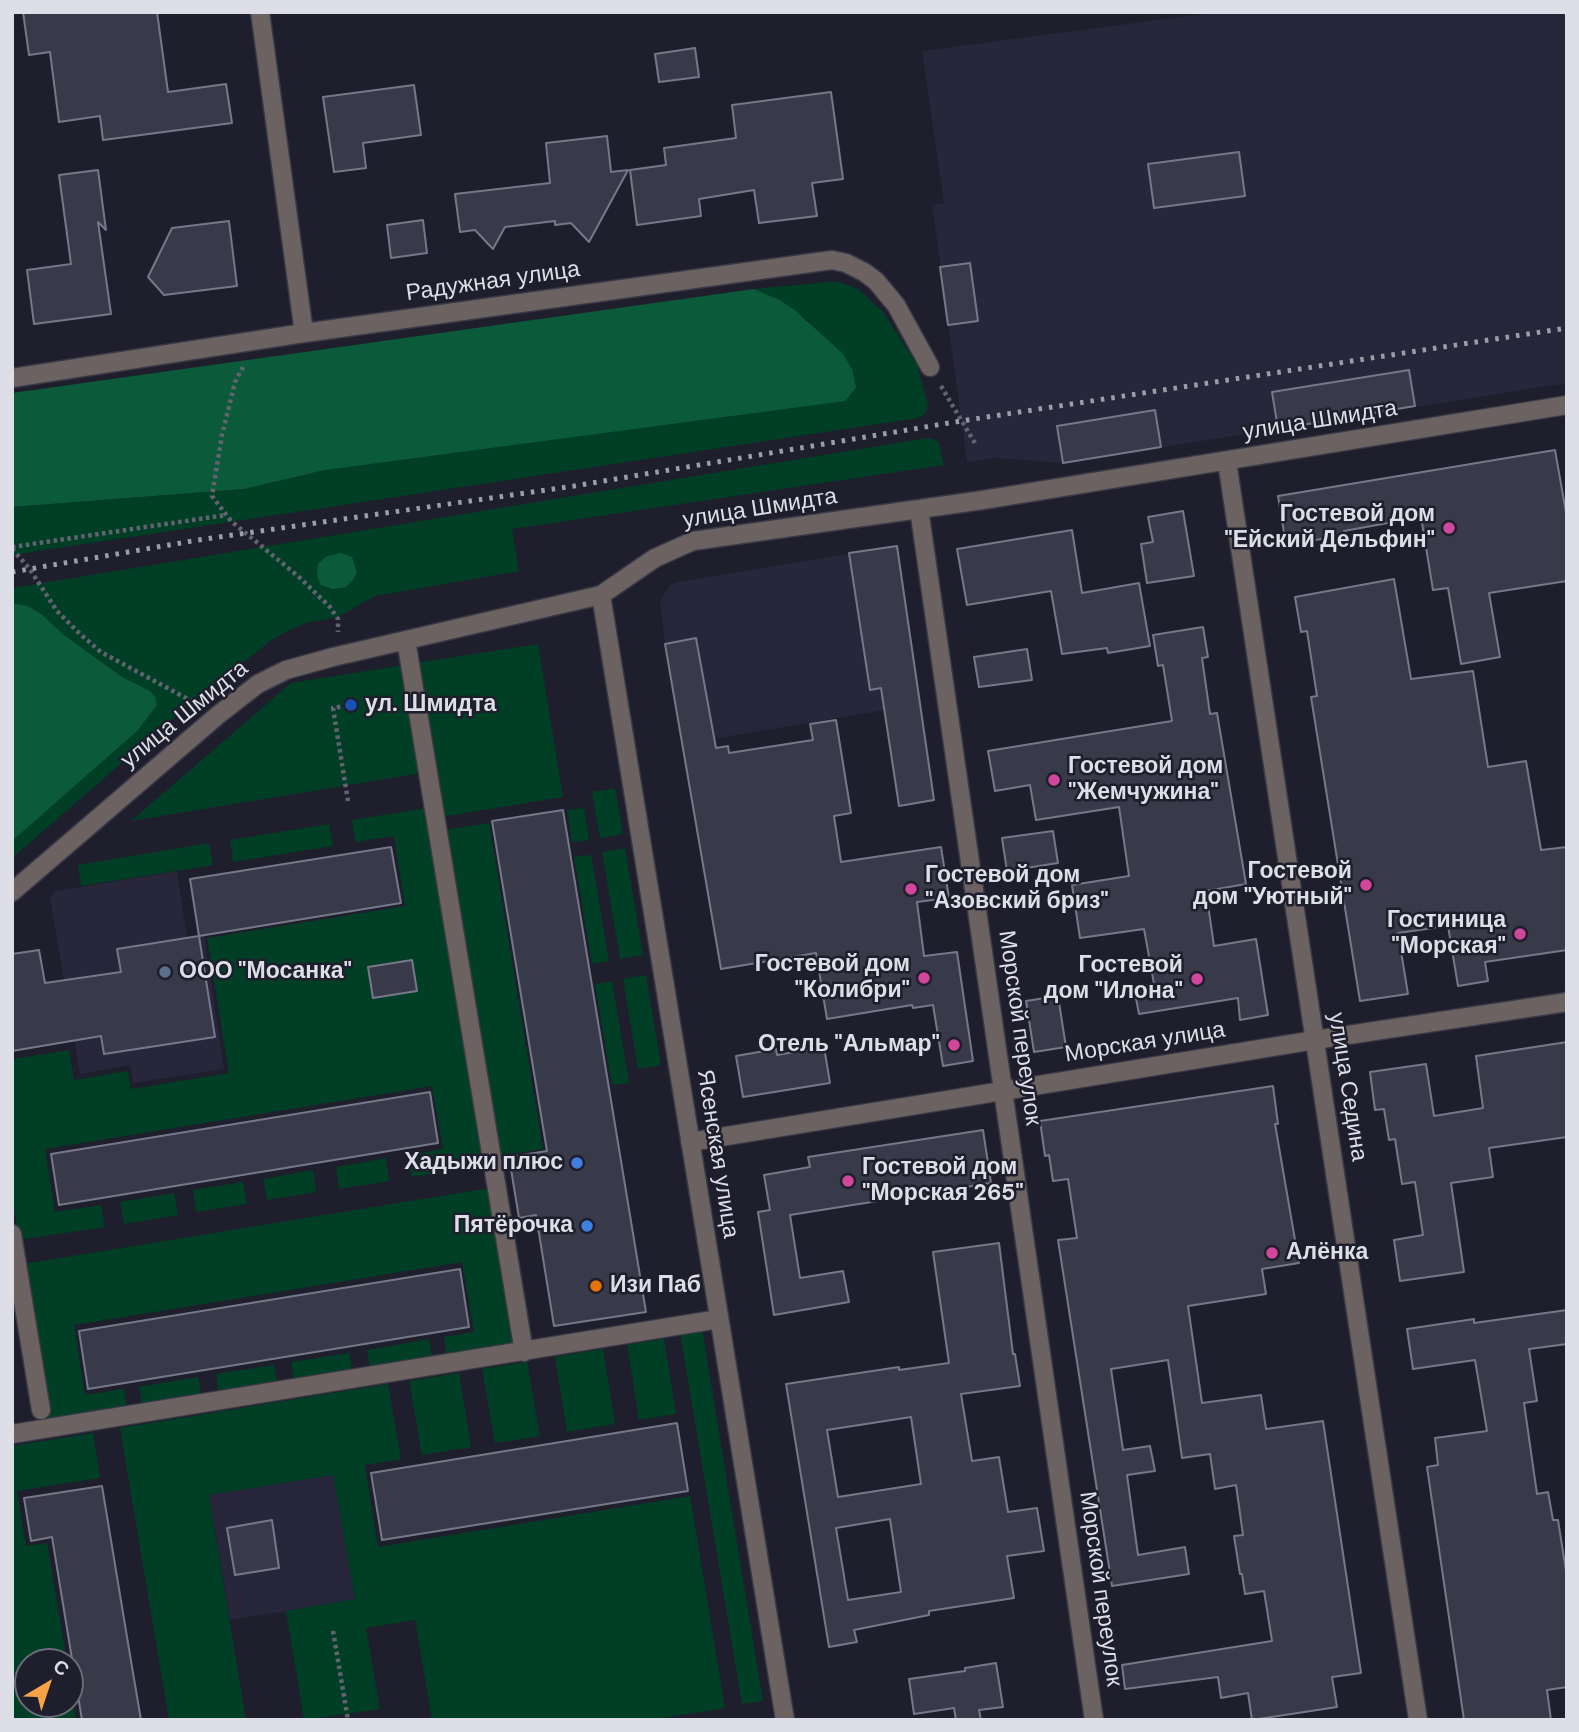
<!DOCTYPE html>
<meta charset="utf-8">
<style>
body{margin:0}
#map{position:relative;width:1579px;height:1732px;overflow:hidden;background:#1e1e2c;font-family:"DM Sans",sans-serif}
canvas{display:block}
.frame{position:absolute;inset:0;border:14px solid #dedee8;pointer-events:none}
.north{position:absolute;left:14px;top:1648px;width:70px;height:70px;box-sizing:border-box;background:#1e1e2c;border:2px solid #6b6b77;border-radius:50%;rotate:39deg;font-size:19px;font-weight:700;line-height:28px;text-align:center;color:#dedee8}
.north::after{content:'';display:block;margin:auto;width:24px;height:32px;background:#f5a346;clip-path:polygon(50% 0,100% 100%,50% 72%,0 100%)}
</style>
<div id="map">
<canvas width="1579" height="1732"></canvas>
<div class="frame"></div>
<div class="north">С</div>
</div>
<script>
const context = document.querySelector('canvas').getContext('2d');
context.lineJoin = 'round';
function fill(path, color) { context.fillStyle = color; context.fill(path, 'evenodd'); }
const shape = rows => new Path2D(rows.map(r => 'M' + r).join(''));
function strokePath(path, color, width, dash) { context.strokeStyle = color; context.lineWidth = width; context.lineCap = dash ? 'butt' : 'round'; context.setLineDash(dash || []); context.stroke(path); }
function write(font, color, halo, rows, align = 'center') {
  context.font = font + ' "DM Sans",sans-serif'; context.lineWidth = 5; context.setLineDash([]); context.textBaseline = 'middle'; context.strokeStyle = halo; context.fillStyle = color; for (const [text, x, y, turn = 0] of rows) {
    context.save(); context.translate(x, y); context.rotate((+turn || 0) * Math.PI / 180); context.textAlign = isNaN(turn) ? turn : align; if (halo) context.strokeText(text, 0, 0); context.fillText(text, 0, 0); context.restore();
  }
}
const built = shape([
 [1218,12,1567,12,1567,383,1063,463,997,458,967,462,932,205,944,203,922,51],
 [897,546,921,704,683,744,665,644,660,601,670,585,677,582],
 [177,871,187,937,204,935,224,1069,133,1083,130,1065,80,1074,50,899,55,891],
 [334,1474,355,1600,230,1620,209,1495]
]);
const green = shape([
 [828,282,839,282,858,289,882,311,893,327,917,365,928,405,926,413,918,418,12,555,12,507,244,489,325,470,810,322,780,300,754,289],
 [927,438,933,439,939,443,944,465,512,529,519,571,375,596,338,617,306,623,289,630,273,639,183,710,12,858,12,588],
 [538,644,563,797,441,817,416,663],
 [404,665,421,773,131,821,291,683],
 [615,788,623,834,600,838,592,792],
 [427,808,486,1165,412,1177,408,1155,443,1149,432,1086,45,1149,55,1212,101,1205,105,1227,19,1240,12,1197,12,1059,69,1050,74,1080,128,1071,131,1089,229,1073,207,938,405,906,394,836,355,842,352,820],
 [584,808,589,840,572,842,567,810],
 [489,823,543,1149,497,1156,443,830],
 [329,824,333,846,233,862,230,840],
 [209,843,213,865,81,886,78,865],
 [625,848,643,955,620,959,602,852],
 [591,855,609,961,592,964,574,857],
 [646,975,661,1065,638,1069,623,979],
 [612,981,629,1083,612,1085,595,984],
 [386,1158,389,1181,339,1189,336,1167],
 [313,1170,316,1192,267,1200,263,1179],
 [243,1182,247,1204,196,1212,193,1190],
 [490,1188,516,1344,446,1355,444,1337,474,1332,462,1262,74,1325,85,1395,124,1389,127,1407,49,1420,23,1264],
 [174,1193,178,1215,124,1224,120,1202],
 [702,1329,763,1701,742,1704,680,1333],
 [429,1339,432,1358,370,1367,367,1350],
 [664,1339,676,1414,639,1420,627,1345],
 [603,1349,615,1424,567,1432,555,1357],
 [349,1353,352,1370,294,1380,291,1362],
 [527,1362,540,1436,495,1443,482,1369],
 [274,1365,277,1383,218,1392,216,1374],
 [459,1373,471,1447,422,1455,409,1381],
 [198,1377,201,1395,142,1404,139,1387],
 [388,1384,401,1459,365,1465,378,1547,690,1496,725,1708,651,1720,432,1720,415,1620,366,1628,380,1709,304,1720,286,1611,355,1599,333,1475,209,1495,246,1720,169,1720,120,1428],
 [93,1433,100,1478,17,1491,26,1546,47,1543,67,1662,28,1662,28,1704,70,1704,70,1682,76,1720,12,1720,12,1446]
]);
const forest = shape([
 [754,289,780,300,796,311,843,354,852,369,856,387,845,401,325,470,244,489,12,507,12,393],
 [341,553,352,557,357,572,353,580,346,587,333,589,321,585,317,576,318,564,325,557],
 [12,603,27,606,41,614,64,635,122,677,150,691,155,697,157,705,137,731,12,841]
]);
const building = shape([
 [23,12,157,12,168,92,226,84,232,123,103,140,100,116,59,122,50,52,29,55,23,12],
 [695,48,699,77,659,82,655,54,695,48],
 [414,85,421,135,363,143,366,168,334,172,323,97,414,85],
 [831,92,843,179,812,183,817,216,759,223,754,190,699,199,701,216,637,225,630,170,666,165,664,148,736,138,732,105,831,92],
 [607,136,611,172,628,170,589,242,571,223,555,225,555,221,505,227,493,249,475,230,460,232,455,194,550,183,546,143,607,136],
 [1239,152,1245,196,1154,208,1148,164,1239,152],
 [98,170,106,230,98,222,111,314,34,324,27,270,71,264,59,175,98,170],
 [423,220,427,253,391,258,387,225,423,220],
 [229,221,237,286,164,295,148,277,172,228,229,221],
 [970,263,978,321,948,325,940,267,970,263],
 [1409,370,1415,406,1278,429,1272,392,1409,370],
 [1155,410,1161,447,1063,463,1057,426,1155,410],
 [1555,450,1567,518,1567,581,1489,593,1500,657,1461,664,1448,588,1433,590,1421,517,1344,531,1345,535,1286,545,1278,496,1555,450],
 [1183,511,1194,576,1147,583,1141,544,1153,542,1148,517,1183,511],
 [1072,530,1082,593,1139,583,1150,646,1108,653,1107,648,1062,654,1051,591,967,605,957,549,1072,530],
 [897,546,934,800,899,806,881,688,870,690,849,553,897,546],
 [1394,579,1411,679,1473,671,1488,767,1526,761,1541,850,1567,847,1567,950,1485,962,1488,981,1458,986,1448,926,1398,933,1408,994,1360,1001,1311,697,1317,696,1307,631,1301,632,1295,597,1394,579],
 [1203,627,1208,657,1202,658,1210,714,1217,713,1246,884,1206,891,1214,946,1256,939,1268,1015,1240,1020,1238,998,1139,1014,1134,988,1154,984,1144,929,1080,938,1072,885,1129,876,1119,807,1036,820,1030,785,995,791,988,751,1172,721,1163,665,1158,666,1153,635,1203,627],
 [696,638,716,748,728,746,729,753,813,740,810,724,836,720,851,813,834,816,841,862,941,847,949,898,917,902,924,956,957,952,973,1061,943,1066,933,1005,913,1008,912,1005,827,1019,816,953,721,969,665,644,696,638],
 [1027,649,1032,680,979,687,974,657,1027,649],
 [563,810,646,1312,554,1326,536,1215,519,1218,509,1157,547,1151,492,821,563,810],
 [1053,831,1058,863,1007,871,1002,838,1053,831],
 [391,847,401,903,199,936,215,1037,104,1054,101,1036,12,1051,12,954,39,950,45,983,121,972,117,949,199,936,190,879,391,847],
 [412,960,417,991,373,998,368,967,412,960],
 [1058,996,1066,1047,1034,1052,1026,1001,1058,996],
 [1567,1042,1567,1137,1489,1148,1493,1177,1451,1183,1464,1272,1400,1281,1394,1240,1423,1235,1415,1182,1402,1184,1395,1139,1389,1140,1384,1109,1375,1110,1370,1072,1426,1064,1434,1116,1483,1108,1476,1056,1567,1042],
 [824,1047,830,1083,743,1097,736,1056,776,1049,777,1055,824,1047],
 [1273,1086,1278,1124,1275,1124,1299,1263,1262,1269,1266,1294,1188,1306,1202,1403,1261,1395,1266,1429,1323,1421,1361,1673,1332,1677,1337,1707,1252,1720,1248,1693,1221,1698,1218,1677,1125,1689,1122,1665,1272,1641,1264,1591,1245,1594,1242,1574,1240,1574,1234,1536,1243,1535,1236,1485,1215,1489,1210,1454,1182,1458,1168,1360,1111,1369,1123,1450,1150,1446,1155,1471,1127,1475,1138,1555,1185,1547,1189,1574,1112,1586,1058,1240,1077,1238,1068,1179,1053,1181,1049,1155,1045,1156,1040,1121,1273,1086],
 [430,1092,438,1143,59,1205,51,1154,430,1092],
 [983,1130,991,1183,790,1215,800,1278,843,1271,849,1302,774,1315,758,1212,770,1210,764,1175,810,1167,808,1157,983,1130],
 [999,1243,1013,1354,1015,1354,1020,1386,961,1394,972,1461,999,1457,1008,1512,1037,1508,1044,1551,1007,1556,1014,1598,929,1611,929,1615,854,1630,857,1642,829,1647,786,1384,899,1367,899,1370,949,1363,933,1252,999,1243],
 [911,1417,921,1484,838,1497,827,1430,911,1417],
 [890,1519,901,1592,848,1600,836,1528,890,1519],
 [460,1269,469,1327,88,1389,79,1331,460,1269],
 [1567,1310,1567,1344,1529,1349,1537,1401,1524,1403,1537,1494,1548,1492,1553,1520,1558,1520,1567,1577,1567,1687,1547,1690,1551,1720,1464,1720,1427,1467,1438,1465,1435,1438,1487,1431,1475,1360,1413,1369,1407,1329,1474,1319,1474,1323,1567,1310],
 [677,1423,688,1491,382,1540,371,1473,677,1423],
 [102,1486,129,1649,141,1720,82,1720,52,1537,31,1541,24,1498,102,1486],
 [272,1520,279,1568,235,1575,227,1528,272,1520],
 [996,1663,1003,1707,979,1710,981,1720,956,1720,954,1708,914,1714,909,1679,965,1671,965,1668,996,1663]
]);
const path = shape([
 [243,367,235,382,222,435,212,496,231,521,299,577,330,607,338,619,338,632],
 [941,386,976,445],
 [12,547,226,515],
 [12,549,29,568,57,611,80,634,101,652,195,703],
 [348,801,333,708,351,705],
 [333,1631,348,1720]
]);
const minor = shape([
 [260,12,304,333],
 [12,378,304,333,832,260,846,263,864,272,876,281,896,305,930,367],
 [1227,462,1418,1720],
 [919,509,1094,1720],
 [601,595,785,1720],
 [406,640,524,1352],
 [12,892,218,715,258,684,286,670,333,657,601,595,655,558,693,541,983,500,1567,405],
 [690,1142,1315,1040,1567,1002],
 [12,1234,41,1410],
 [12,1434,719,1319]
]);
const rail = shape([
 [12,572,198,540,574,486,961,421,1567,328]
]);
const markers = [
 [1449,528,7,"#d1479c"],
 [351,705,7,"#1a4fb4"],
 [1054,780,7,"#d1479c"],
 [1366,885,7,"#d1479c"],
 [911,889,7,"#d1479c"],
 [1520,934,7,"#d1479c"],
 [165,972,7,"#5c6f8a"],
 [924,978,7,"#d1479c"],
 [1197,979,7,"#d1479c"],
 [954,1045,7,"#d1479c"],
 [577,1163,7,"#3f7fe0"],
 [848,1181,7,"#d1479c"],
 [587,1226,7,"#3f7fe0"],
 [1272,1253,7,"#d1479c"],
 [596,1286,7,"#e8710a"]
];
const streetNames = [
 ["Радужная улица",493,282,-8],
 ["улица Шмидта",1320,421,-9],
 ["улица Шмидта",760,509,-9],
 ["улица Шмидта",185,715,-39],
 ["Морской переулок",1019,1028,82],
 ["Морская улица",1145,1043,-9],
 ["улица Седина",1347,1087,81],
 ["Ясенская улица",717,1154,81],
 ["Морской переулок",1100,1589,82]
];
const poiNames = [
 ["Гостевой дом",1435,515],
 ["\"Ейский Дельфин\"",1435,541],
 ["ул. Шмидта",365,705,"left"],
 ["Гостевой дом",1068,767,"left"],
 ["\"Жемчужина\"",1068,793,"left"],
 ["Гостевой",1352,872],
 ["дом \"Уютный\"",1352,898],
 ["Гостевой дом",925,876,"left"],
 ["\"Азовский бриз\"",925,902,"left"],
 ["Гостиница",1506,921],
 ["\"Морская\"",1506,947],
 ["Гостевой дом",910,965],
 ["\"Колибри\"",910,991],
 ["Гостевой",1183,966],
 ["дом \"Илона\"",1183,992],
 ["ООО \"Мосанка\"",179,972,"left"],
 ["Отель \"Альмар\"",940,1045],
 ["Хадыжи плюс",563,1163],
 ["Гостевой дом",862,1168,"left"],
 ["\"Морская 265\"",862,1194,"left"],
 ["Пятёрочка",573,1226],
 ["Алёнка",1286,1253,"left"],
 ["Изи Паб",610,1286,"left"]
];
fill(built, '#27263a');
fill(green, '#003f26');
fill(forest, '#0b5a39');
fill(building, '#383a49');
strokePath(building, '#76788a', 2);
strokePath(minor, '#393946', 21);
strokePath(path, '#636370', 4.5, [3.5, 3.5]);
strokePath(minor, '#6b6261', 18);
strokePath(rail, '#9e9ea9', 5, [3.5, 7]);
for (const [x, y, r, color] of markers) { const dot = new Path2D(); dot.arc(x, y, r, 0, 2 * Math.PI); context.fillStyle = color; context.fill(dot); strokePath(dot, '#1e1e2c', 2.5); }
write('23px', '#dedee8', '#1e1e2c', streetNames);
write('bold 23px', '#dedee8', '#1e1e2c', poiNames, 'right');
</script>
